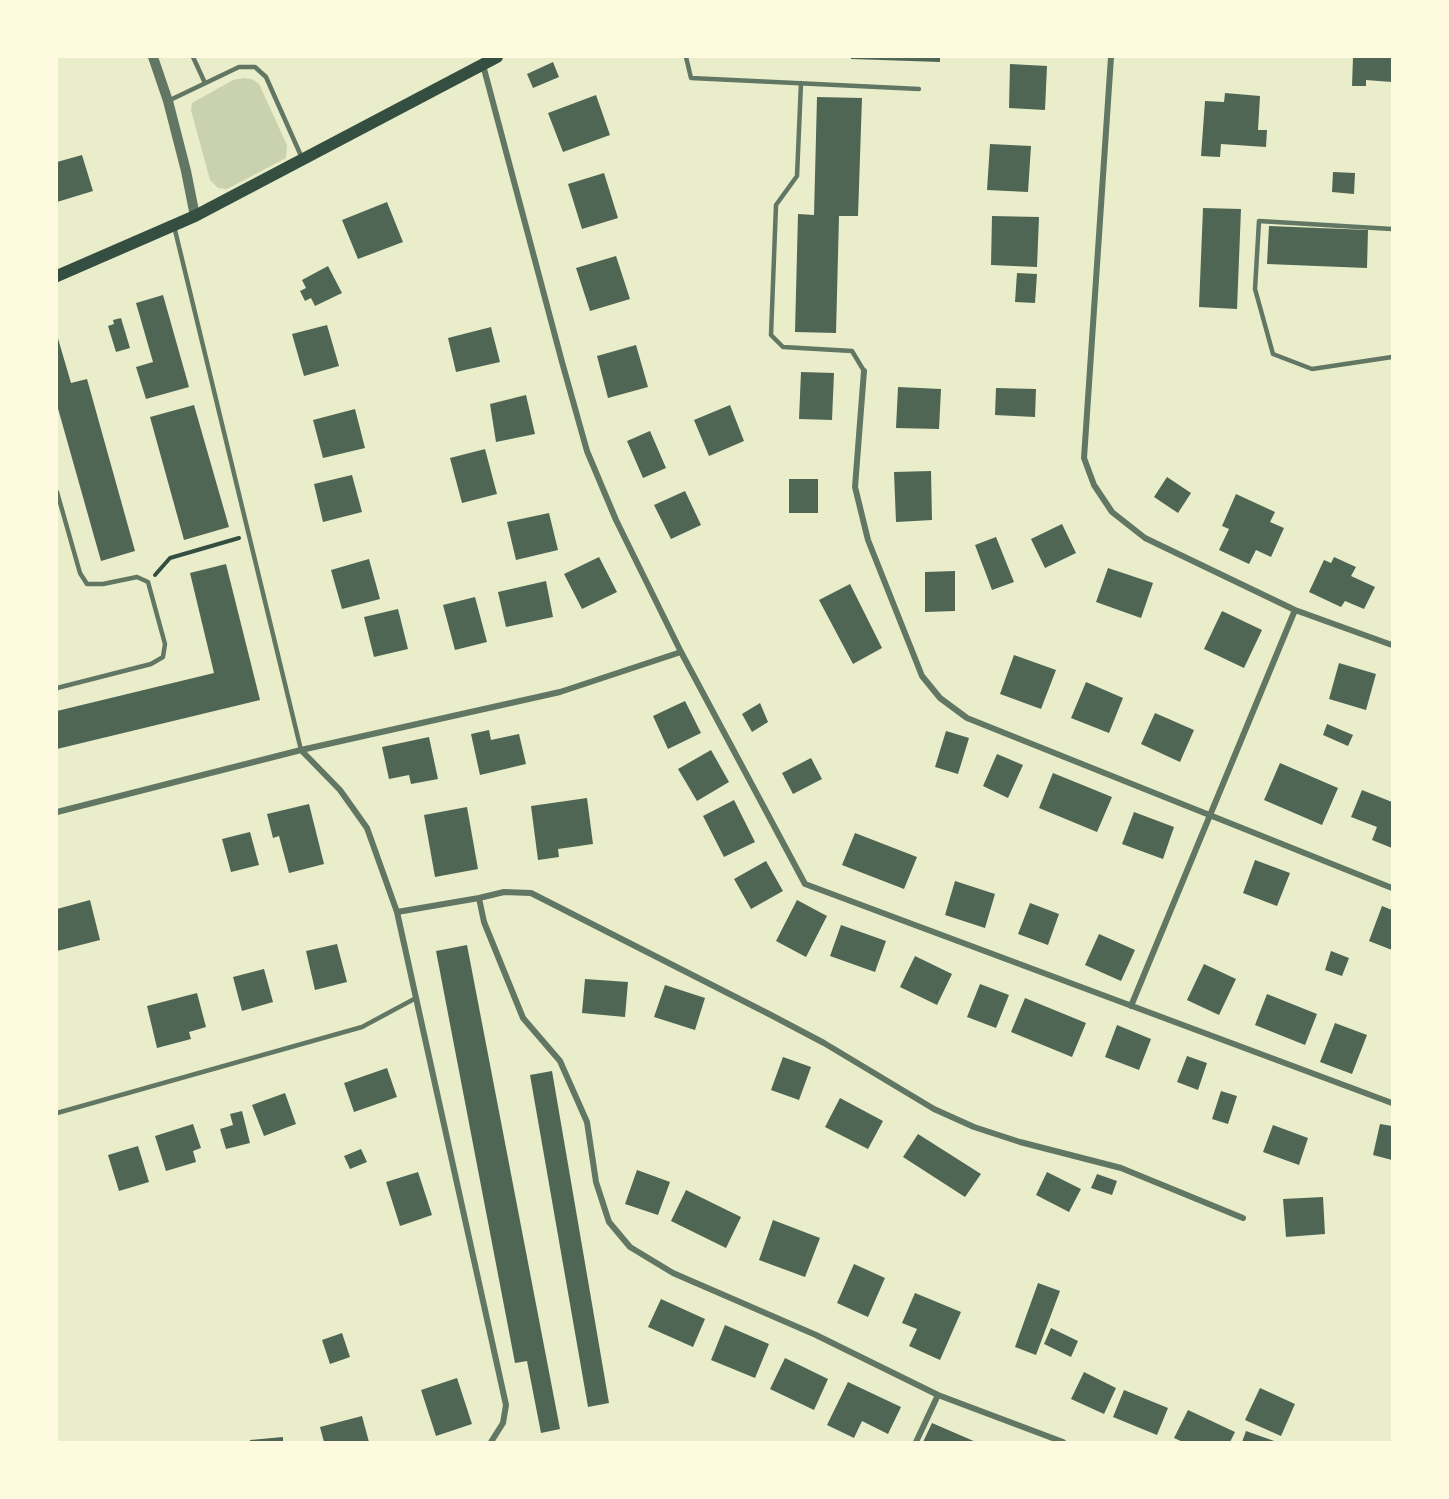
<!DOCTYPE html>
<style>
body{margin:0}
#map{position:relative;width:1449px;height:1499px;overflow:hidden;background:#e9edc9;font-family:Merriweather,serif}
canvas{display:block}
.frame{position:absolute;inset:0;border:58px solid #fefae0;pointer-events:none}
</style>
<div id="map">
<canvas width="1449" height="1499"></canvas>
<div class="frame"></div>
</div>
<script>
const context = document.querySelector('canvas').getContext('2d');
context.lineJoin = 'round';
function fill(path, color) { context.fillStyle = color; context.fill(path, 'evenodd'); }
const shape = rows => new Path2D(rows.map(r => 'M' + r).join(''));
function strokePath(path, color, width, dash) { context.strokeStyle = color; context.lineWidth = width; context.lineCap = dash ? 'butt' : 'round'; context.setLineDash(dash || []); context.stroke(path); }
const green = shape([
 [244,78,252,79,259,84,287,145,286,158,227,189,218,188,210,180,191,110,192,103,233,80]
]);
const building = shape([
 [851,57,940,57,940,62,851,59],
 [1353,57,1392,57,1392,82,1366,80,1366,86,1352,86],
 [553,62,559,77,533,88,527,74],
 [1010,64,1047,66,1045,110,1009,108],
 [1225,93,1260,96,1258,130,1267,130,1266,147,1221,144,1220,157,1201,156,1205,101,1224,102],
 [596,95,610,135,563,152,548,113],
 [817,97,862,98,858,216,839,216,836,333,795,332,798,214,814,215],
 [990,144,1031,146,1028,192,987,190],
 [82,155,93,191,57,202,57,162],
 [1333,172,1355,173,1354,194,1332,192],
 [604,173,618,218,582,229,568,184],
 [387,202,403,242,358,259,342,220],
 [1203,208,1241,209,1237,309,1199,307],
 [992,216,1039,217,1037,267,991,265],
 [1269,226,1368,230,1367,268,1267,264],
 [616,256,630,299,590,311,576,268],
 [328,266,342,293,315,306,311,298,305,301,300,291,306,288,302,280],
 [1017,273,1037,274,1035,303,1015,302],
 [163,295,189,387,146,399,136,367,153,362,136,303],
 [121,318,130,348,116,352,108,326,114,324,113,320],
 [327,325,339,366,304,376,292,334],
 [491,327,500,362,456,372,448,338],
 [57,335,71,383,87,379,135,551,101,561,57,405],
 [636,345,648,387,608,398,597,356],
 [801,372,834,373,832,420,799,419],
 [898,387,941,389,939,429,896,428],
 [996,388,1036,389,1035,417,995,415],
 [526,395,535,434,496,442,490,404],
 [194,405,229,527,184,540,150,417],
 [730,405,744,441,709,456,694,420],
 [355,409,365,448,323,458,313,420],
 [650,431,666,468,643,478,627,441],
 [485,449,497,494,462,503,450,458],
 [931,471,932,520,896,522,894,472],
 [352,475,362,512,323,522,314,484],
 [1167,477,1191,493,1178,513,1154,497],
 [789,479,818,479,818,513,789,513],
 [685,491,701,525,671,539,654,505],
 [1236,494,1275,512,1270,522,1284,528,1271,557,1256,550,1249,564,1219,550,1229,529,1222,526],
 [549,513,558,550,516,560,507,522],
 [1062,524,1076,553,1045,568,1031,539],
 [996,537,1014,582,992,590,975,545],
 [599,557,617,592,582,609,564,574],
 [1334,557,1356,567,1351,576,1375,587,1364,609,1345,601,1341,607,1309,592,1324,560,1331,563],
 [369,559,380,599,342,609,331,570],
 [226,564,260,700,57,749,57,711,214,673,190,573],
 [1108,568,1153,583,1141,618,1096,602],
 [955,571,955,611,925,612,925,572],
 [546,581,553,617,506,627,498,592],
 [850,584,882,648,853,664,819,600],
 [475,597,487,642,455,650,443,605],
 [398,609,408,649,374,657,364,617],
 [1222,611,1262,630,1244,668,1204,649],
 [1014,655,1056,670,1041,709,1000,694],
 [1339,663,1376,674,1366,710,1329,699],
 [1086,682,1123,698,1109,733,1071,718],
 [685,701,701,733,668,749,653,716],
 [760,703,768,722,752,732,742,714],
 [1155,713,1194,730,1180,762,1141,744],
 [1327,724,1353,735,1348,746,1323,735],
 [489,730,491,740,519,734,526,764,480,775,471,734],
 [946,731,969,738,958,774,935,767],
 [429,737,438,779,411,784,409,775,389,779,382,747],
 [711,750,729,782,697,801,678,769],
 [997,754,1023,765,1008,798,983,786],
 [811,758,822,779,793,794,782,773],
 [1280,763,1338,788,1322,825,1264,800],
 [1053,773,1112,797,1097,832,1039,808],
 [1362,790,1392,802,1392,848,1372,840,1377,827,1351,817],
 [587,798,593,844,558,849,559,857,538,860,531,806],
 [734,800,755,842,724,857,703,816],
 [309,804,324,864,289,873,279,836,273,838,267,814],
 [467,807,478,869,435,877,424,815],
 [1134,812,1174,827,1163,859,1122,844],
 [250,832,259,865,231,872,222,839],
 [855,833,917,857,904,889,842,865],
 [1255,860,1290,873,1277,906,1243,893],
 [766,861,783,891,751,909,734,879],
 [955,881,995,894,985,928,945,915],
 [90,900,100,940,57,951,57,909],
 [797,900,827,916,806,957,776,941],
 [1030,903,1059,914,1048,945,1018,934],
 [1382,906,1392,910,1392,950,1369,941],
 [841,925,886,941,875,972,830,956],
 [1099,934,1135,950,1121,981,1085,965],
 [337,944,347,982,315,990,306,951],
 [467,945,560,1429,541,1433,527,1361,515,1363,436,951],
 [1331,951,1349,958,1342,976,1325,970],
 [915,956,952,974,937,1005,900,987],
 [1204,964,1236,979,1219,1015,1187,1000],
 [264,969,273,1002,242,1011,233,977],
 [585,979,628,982,625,1017,582,1013],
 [980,984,1009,995,996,1028,967,1017],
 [665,985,705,998,695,1030,654,1017],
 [197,993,206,1027,189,1032,191,1039,157,1048,147,1006],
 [1267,994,1317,1014,1305,1045,1255,1025],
 [1025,998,1086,1023,1072,1057,1011,1032],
 [1335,1023,1367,1035,1352,1074,1320,1062],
 [1117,1025,1151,1039,1139,1070,1105,1057],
 [1187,1056,1207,1063,1198,1090,1177,1082],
 [783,1057,811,1067,799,1100,771,1090],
 [387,1068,397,1097,354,1112,344,1083],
 [552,1071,609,1403,588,1407,530,1075],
 [1221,1091,1237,1096,1228,1124,1212,1119],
 [285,1093,296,1124,264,1136,252,1105],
 [840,1098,883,1121,868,1149,825,1127],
 [242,1111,250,1143,226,1149,220,1129,233,1125,230,1114],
 [193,1124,201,1148,193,1151,196,1162,166,1171,155,1136],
 [1380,1124,1392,1126,1392,1160,1373,1155],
 [1273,1125,1308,1138,1299,1165,1263,1152],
 [918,1134,981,1174,965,1197,903,1157],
 [138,1146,149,1182,119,1191,108,1155],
 [361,1149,367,1162,350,1169,344,1156],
 [637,1170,670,1182,658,1215,625,1204],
 [418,1172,432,1215,400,1226,386,1182],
 [1047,1172,1081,1189,1069,1212,1036,1195],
 [1097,1174,1117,1181,1112,1195,1091,1188],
 [686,1190,741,1217,726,1248,671,1221],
 [1323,1197,1325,1234,1286,1237,1283,1199],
 [773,1220,820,1238,805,1277,759,1260],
 [854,1264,885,1278,868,1317,837,1303],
 [1038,1283,1060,1291,1036,1355,1015,1347],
 [915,1293,961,1312,940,1360,909,1346,917,1329,902,1323],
 [661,1299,705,1319,693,1347,648,1327],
 [725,1325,769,1344,755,1378,711,1360],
 [1051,1328,1078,1341,1071,1357,1044,1344],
 [342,1333,350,1357,330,1364,322,1340],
 [785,1358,828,1379,814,1410,770,1389],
 [1084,1372,1116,1388,1104,1414,1071,1399],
 [457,1378,472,1424,436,1436,421,1390],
 [848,1382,901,1407,888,1434,862,1421,854,1438,827,1425],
 [1260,1388,1295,1404,1281,1436,1245,1420],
 [1124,1390,1168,1408,1157,1435,1113,1417],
 [1188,1410,1235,1432,1230,1442,1183,1442,1174,1438],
 [362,1416,369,1442,324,1442,320,1427],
 [932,1423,976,1442,923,1442],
 [1246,1431,1277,1442,1242,1442],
 [283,1437,283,1442,250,1442,250,1440]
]);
const path = shape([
 [155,575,170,558,239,538]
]);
const service = shape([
 [193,57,205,83],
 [686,57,691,78,919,89],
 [801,83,797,176,776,205,771,335,783,347,852,351,864,371],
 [168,101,239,67,255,67,266,77,302,158],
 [174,226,301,750],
 [1392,229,1259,221,1255,289,1273,354,1312,369,1392,357],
 [57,492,80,573,87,584,103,584,137,577,148,582,165,644,163,657,151,664,57,688],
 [57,1113,362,1027,416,998]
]);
const minor = shape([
 [1111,57,1084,458,1094,485,1112,512,1145,538,1295,610,1392,645],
 [483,65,562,362,587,451,616,520,681,652,805,884,1392,1103],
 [864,371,855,487,868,540,922,676,940,698,967,718,1392,888],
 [301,750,340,790,367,828,397,912,506,1405,503,1423,491,1442],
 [57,812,301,750,560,692,681,652],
 [479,898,484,922,523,1018,560,1061,587,1122,596,1182,609,1222,630,1247,673,1273,816,1335,938,1395,1063,1442],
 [397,912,479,898,504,892,531,893,769,1014,824,1043,934,1109,974,1127,1020,1142,1121,1168,1243,1218],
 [1131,1006,1295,610],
 [916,1442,938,1395]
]);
const tertiary = shape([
 [153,57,168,101,186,171,195,216]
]);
const secondary = shape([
 [57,276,195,216,497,57]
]);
fill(green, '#cad2ad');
fill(building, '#4f6655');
strokePath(path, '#344e41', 4);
strokePath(service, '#617663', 4.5);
strokePath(minor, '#617663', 6);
strokePath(tertiary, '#617663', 10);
strokePath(secondary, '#344e41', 12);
</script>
